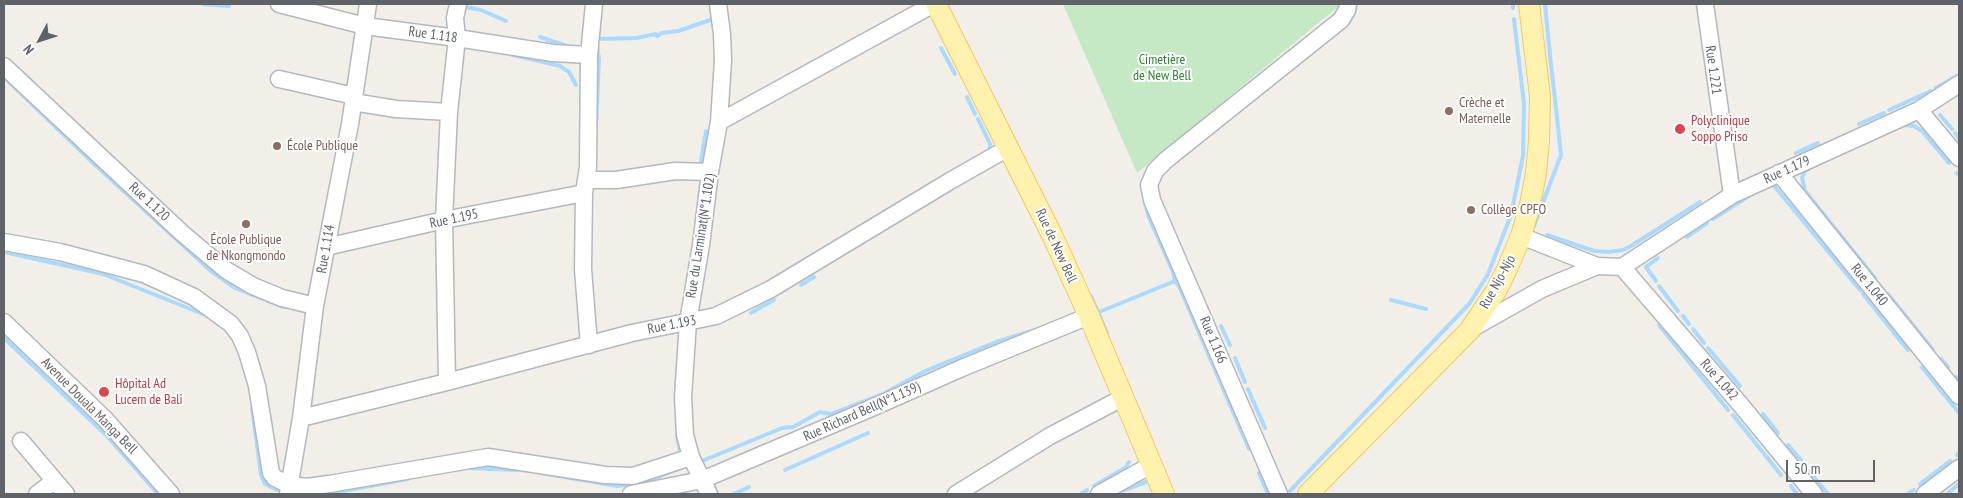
<!DOCTYPE html>
<meta charset="utf-8">
<style>
body{margin:0}
#map{position:relative;width:1963px;height:498px;overflow:hidden;background:#f1efe8;font-family:"PT Sans Narrow",sans-serif}
canvas{display:block}
.frame{position:absolute;inset:0;border:5px solid #5f6368;pointer-events:none}
.north{position:absolute;left:15px;top:15px;width:50px;height:50px;-webkit-text-stroke:4px #fff;paint-order:stroke;rotate:230deg;font-size:14px;font-weight:700;line-height:20px;text-align:center;color:#5f6368}
.north::after{content:'';display:block;margin:auto;width:18px;height:22px;background:#5f6368;clip-path:polygon(50% 0,100% 100%,50% 72%,0 100%)}
.scale{position:absolute;left:1786px;top:460px;width:89px;height:22px;box-sizing:border-box;border:2px solid #5f6368;border-top:0;padding-left:6px;font-size:15px;line-height:18px;white-space:nowrap;color:#5f6368;-webkit-text-stroke:4px #fff;paint-order:stroke}
</style>
<div id="map">
<canvas width="1963" height="498"></canvas>
<div class="frame"></div>
<div class="north">N</div>
<div class="scale">50 m</div>
</div>
<script>
const context = document.querySelector('canvas').getContext('2d');
context.lineJoin = 'round';
function fill(path, color) { context.fillStyle = color; context.fill(path, 'evenodd'); }
const shape = rows => new Path2D(rows.map(r => 'M' + r).join(''));
function strokePath(path, color, width, dash) { context.strokeStyle = color; context.lineWidth = width; context.lineCap = dash ? 'butt' : 'round'; context.setLineDash(dash || []); context.stroke(path); }
function write(font, color, halo, rows, align = 'center') {
  context.font = font + ' "PT Sans Narrow",sans-serif'; context.lineWidth = 4; context.setLineDash([]); context.textBaseline = 'middle'; context.strokeStyle = halo; context.fillStyle = color; for (const [text, x, y, turn = 0] of rows) {
    context.save(); context.translate(x, y); context.rotate((+turn || 0) * Math.PI / 180); context.textAlign = isNaN(turn) ? turn : align; if (halo) context.strokeText(text, 0, 0); context.fillText(text, 0, 0); context.restore();
  }
}
const green = shape([
 [1063,4,1340,4,1340,5,1137,173]
]);
const stream = shape([
 [203,4,229,6],
 [1513,4,1513,8],
 [1545,4,1551,65],
 [465,7,481,10,506,21],
 [1349,22,1355,11,1356,4],
 [540,37,567,46],
 [597,39,636,38,656,34,657,36,662,33,678,31,716,18],
 [941,48,955,74],
 [509,54,560,66,569,72,576,85],
 [1551,65,1554,90],
 [7,80,92,162,211,271,235,288,283,307],
 [1936,88,1959,75],
 [967,97,975,114],
 [1889,110,1931,91],
 [1940,115,1952,129],
 [978,119,990,144,990,151],
 [1859,124,1884,113],
 [1903,125,1914,126,1922,131,1949,163],
 [596,126,599,59,597,46],
 [1955,133,1959,138],
 [1796,153,1818,143],
 [700,167,706,131],
 [1811,167,1805,171,1802,178,1805,191,1875,278],
 [1957,173,1959,175],
 [1770,183,1775,187,1860,290],
 [1143,192,1148,215,1173,272,1175,281,1179,286,1249,449],
 [1713,219,1749,196],
 [1534,226,1561,155,1554,90],
 [1547,235,1594,251,1608,252,1623,250,1631,246,1700,202],
 [1687,237,1707,223],
 [4,252,103,274,208,316],
 [1656,281,1646,267,1658,258],
 [801,285,814,277],
 [1659,286,1678,311],
 [1863,294,1891,329],
 [1888,294,1933,350],
 [1091,296,1107,333],
 [1391,300,1426,309],
 [765,305,774,300],
 [1099,312,1175,281],
 [751,313,764,305],
 [1683,316,1689,324],
 [1659,325,1728,410],
 [1221,326,1230,345],
 [1693,329,1704,343],
 [1893,332,1908,350],
 [4,338,106,435,158,494],
 [1708,348,1740,386],
 [1235,358,1245,382],
 [1941,359,1948,367],
 [1922,367,1959,413],
 [1956,377,1959,381],
 [1248,389,1265,428],
 [252,408,261,475,265,484,277,490],
 [1763,414,1778,433],
 [1733,415,1781,475],
 [677,436,681,455],
 [1788,445,1801,460],
 [1957,455,1959,453],
 [702,461,782,428,793,427,820,412,831,414,885,393,925,371,996,342,1035,330],
 [467,468,517,470],
 [785,470,868,433],
 [1808,470,1828,494],
 [536,472,617,486,645,482,678,469],
 [1259,473,1268,494],
 [1920,484,1950,461],
 [1094,486,1125,468,1129,462],
 [1791,486,1797,494],
 [1290,491,1470,303,1488,274,1511,215,1523,156,1524,104,1514,19],
 [1116,493,1146,482],
 [327,494,408,479],
 [699,494,700,494],
 [734,494,749,487],
 [1081,494,1087,490],
 [1908,494,1914,490],
 [1947,494,1959,484]
]);
const minor = shape([
 [279,4,365,26,457,38,553,53,589,55],
 [1705,4,1732,195],
 [4,66,182,233,226,270,253,286,282,298,315,306],
 [279,79,354,96],
 [353,102,396,109,449,112],
 [1919,110,1959,158],
 [719,122,934,4],
 [1779,173,1959,396],
 [587,180,616,180,675,171,710,172],
 [1521,236,1597,266,1622,267],
 [4,242,60,252,144,274,194,297,231,324,240,336,247,352,257,386,271,473,275,478,290,485,307,487,329,484,488,457,605,475,633,476,691,457],
 [326,247,444,220,584,193],
 [1622,267,1732,195,1919,110,1959,84],
 [1622,267,1740,404,1814,494],
 [4,322,105,419,171,494],
 [1471,329,1542,289,1597,266],
 [589,345,583,269,584,193,588,167,589,55,594,4],
 [447,382,444,220,449,112,457,38,455,18,458,4],
 [301,418,447,382,632,333,716,316,771,289,950,181,1008,148],
 [21,441,66,494],
 [37,494,54,481],
 [288,494,301,418,315,306,350,124,368,4],
 [631,494,702,480,874,407,962,368,1089,316],
 [709,494,691,457,685,435,683,397,688,322,701,245,710,172,719,122,723,60,722,34,718,4],
 [956,494,1050,436,1124,397],
 [1099,494,1151,465],
 [1279,494,1152,200,1149,185,1155,171,1166,160,1341,20,1347,10,1348,4],
 [1925,494,1959,468]
]);
const major = shape([
 [936,4,1053,237,1089,316,1164,494],
 [1308,494,1469,331,1496,291,1507,269,1521,236,1530,205,1536,173,1539,141,1540,96,1529,4]
]);
const markers = [
 [1449,111,5,"#8d6e63"],
 [1680,129,6,"#e0444e"],
 [277,146,5,"#8d6e63"],
 [1471,210,5,"#8d6e63"],
 [246,224,5,"#8d6e63"],
 [104,392,6,"#e0444e"]
];
const streetNames = [
 ["Rue 1.118",433,35,8],
 ["Rue 1.221",1713,70,82],
 ["Rue 1.179",1787,170,-24],
 ["Rue 1.120",149,202,43],
 ["Rue 1.195",454,219,-12],
 ["Rue du Larminat(N°1.102)",701,236,-81],
 ["Rue de New Bell",1056,246,65],
 ["Rue 1.114",326,249,-80],
 ["Rue Njo-Njo",1498,282,-61],
 ["Rue 1.040",1869,285,51],
 ["Rue 1.193",672,325,-11],
 ["Rue 1.166",1213,340,67],
 ["Rue 1.042",1719,380,49],
 ["Avenue Douala Manga Bell",89,406,45],
 ["Rue Richard Bell(N°1.139)",862,412,-24]
];
const parkNames = [
 ["Cimetière",1162,60],
 ["de New Bell",1162,76]
];
const educationNames = [
 ["Crèche et",1459,103],
 ["Maternelle",1459,119],
 ["École Publique",287,146],
 ["Collège CPFO",1481,210],
 ["École Publique",246,240,"center"],
 ["de Nkongmondo",246,256,"center"]
];
const healthNames = [
 ["Polyclinique",1691,121],
 ["Soppo Priso",1691,137],
 ["Hôpital Ad",115,384],
 ["Lucem de Bali",115,400]
];
fill(green, '#c5e8c5');
strokePath(stream, '#aadaff', 4);
strokePath(minor, '#b5b8bc', 19);
strokePath(major, '#f2c960', 22);
strokePath(minor, '#fff', 16);
strokePath(major, '#fff2af', 20);
for (const [x, y, r, color] of markers) { const dot = new Path2D(); dot.arc(x, y, r, 0, 2 * Math.PI); context.fillStyle = color; context.fill(dot); strokePath(dot, '#fff', 2); }
write('14px', '#5f6368', '#fff', streetNames);
write('14px', '#348238', '#fff', parkNames);
write('14px', '#785e54', '#fff', educationNames, 'left');
write('14px', '#be3a42', '#fff', healthNames, 'left');
</script>
